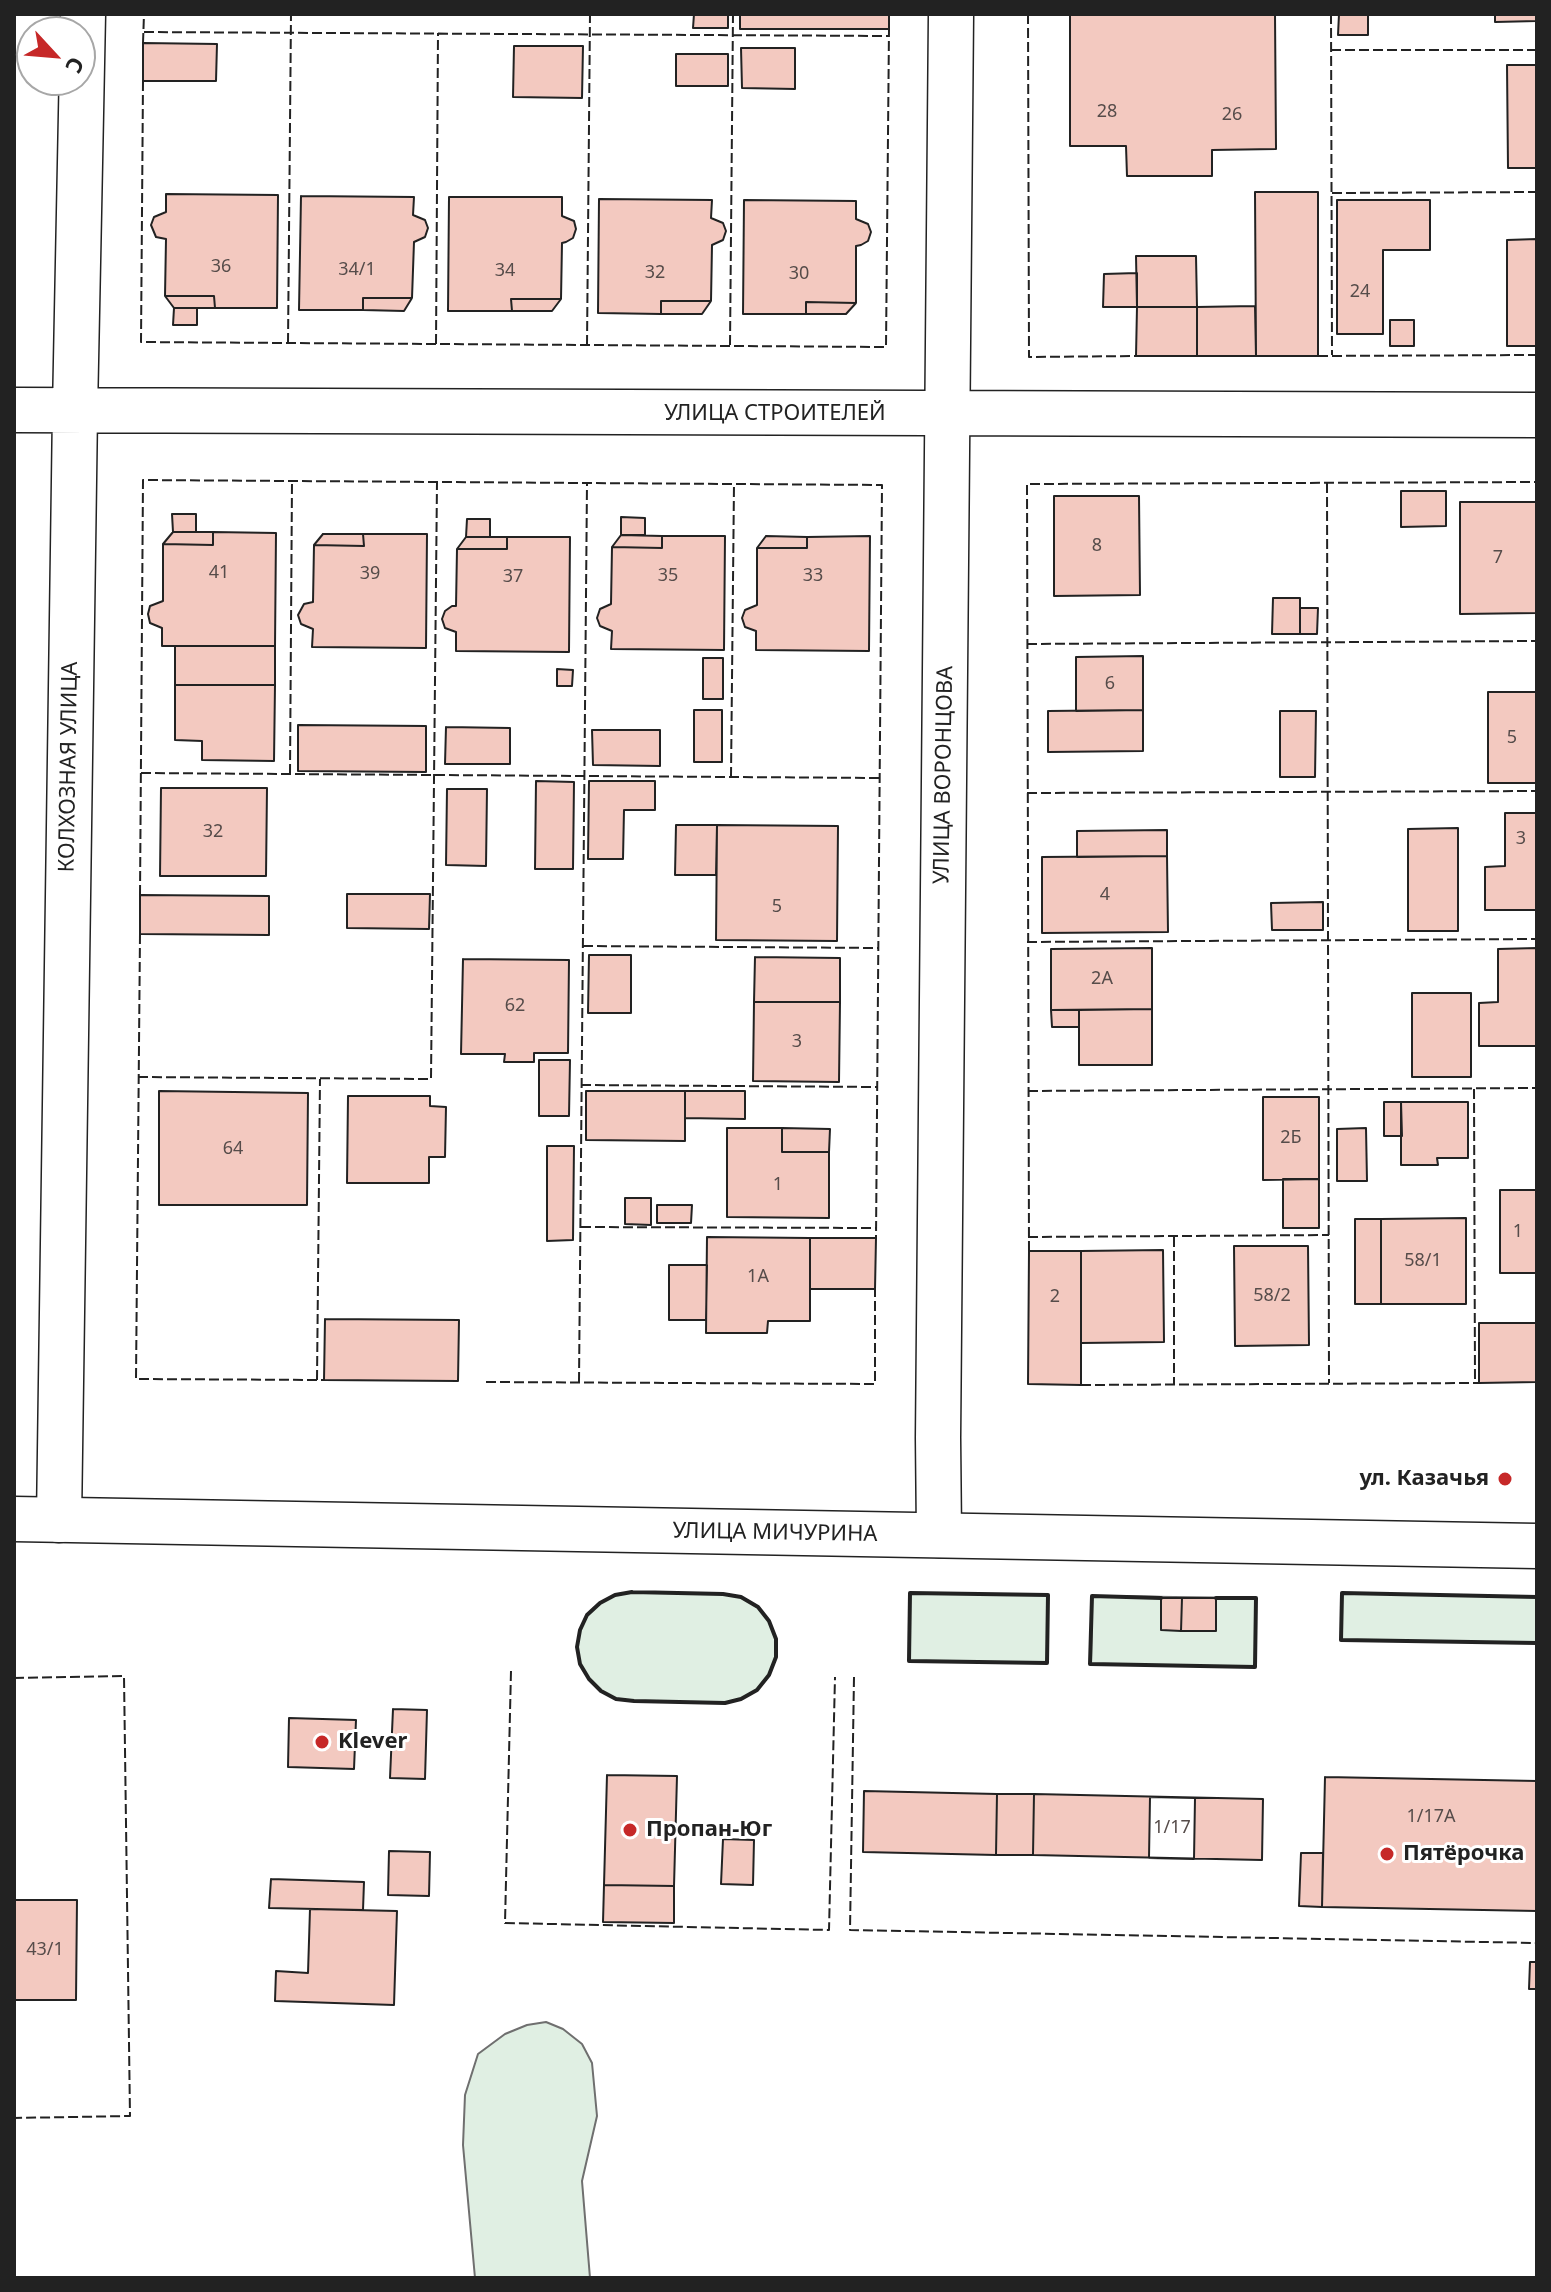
<!DOCTYPE html>
<meta charset="utf-8">
<style>
body{margin:0}
#map{position:relative;width:1551px;height:2292px;overflow:hidden;background:#fff;font-family:"Noto Sans",sans-serif}
canvas{display:block}
.frame{position:absolute;inset:0;border:16px solid #222;pointer-events:none}
.north{position:absolute;left:16px;top:16px;width:80px;height:80px;box-sizing:border-box;background:#fff;border:2px solid #a7a7a7;border-radius:50%;rotate:116deg;font-size:22px;font-weight:700;line-height:32px;text-align:center;color:#222}
.north::after{content:'';display:block;margin:auto;width:28px;height:36px;background:#c62828;clip-path:polygon(50% 0,100% 100%,50% 72%,0 100%)}
</style>
<div id="map">
<canvas width="1551" height="2292"></canvas>
<div class="frame"></div>
<div class="north">С</div>
</div>
<script>
const context = document.querySelector('canvas').getContext('2d');
context.lineJoin = 'round';
function fill(path, color) { context.fillStyle = color; context.fill(path, 'evenodd'); }
const shape = rows => new Path2D(rows.map(r => 'M' + r).join(''));
function strokePath(path, color, width, dash) { context.strokeStyle = color; context.lineWidth = width; context.lineCap = dash ? 'butt' : 'round'; context.setLineDash(dash || []); context.stroke(path); }
function write(font, color, halo, rows, align = 'center') {
  context.font = font + ' "Noto Sans",sans-serif'; context.lineWidth = 6; context.setLineDash([]); context.textBaseline = 'middle'; context.strokeStyle = halo; context.fillStyle = color; for (const [text, x, y, turn = 0] of rows) {
    context.save(); context.translate(x, y); context.rotate((+turn || 0) * Math.PI / 180); context.textAlign = isNaN(turn) ? turn : align; if (halo) context.strokeText(text, 0, 0); context.fillText(text, 0, 0); context.restore();
  }
}
const green = shape([
 [632,1592,723,1594,741,1597,758,1607,769,1621,776,1639,776,1657,769,1675,757,1690,741,1699,725,1703,634,1701,616,1699,601,1691,589,1679,580,1664,577,1647,580,1630,587,1615,600,1603,615,1595,632,1592],
 [910,1593,1048,1595,1047,1663,909,1661,910,1593],
 [1342,1593,1537,1597,1537,1643,1341,1640,1342,1593],
 [1092,1596,1256,1598,1255,1667,1091,1664,1092,1596],
 [546,2022,563,2029,582,2044,592,2063,597,2116,582,2181,590,2278,475,2278,463,2145,465,2095,478,2054,505,2034,527,2025,546,2022]
]);
const building = shape([
 [694,14,728,14,728,28,693,28,694,14],
 [740,14,889,14,889,29,740,29,740,14],
 [1070,14,1275,14,1276,149,1212,150,1212,176,1127,176,1126,146,1070,146,1070,14],
 [1339,14,1368,14,1368,35,1338,35,1339,14],
 [1495,14,1537,14,1537,21,1495,22,1495,14],
 [143,43,217,44,216,81,143,81,143,43],
 [514,46,583,46,582,98,513,97,514,46],
 [741,48,795,48,795,89,742,88,741,48],
 [676,54,728,54,728,86,676,86,676,54],
 [1507,65,1537,65,1537,168,1508,168,1507,65],
 [1255,192,1318,192,1318,356,1256,356,1255,192],
 [166,194,278,195,277,308,215,308,214,296,165,296,166,239,156,237,151,225,154,217,166,212,166,194],
 [301,196,414,197,413,215,425,220,428,228,425,237,414,242,412,298,363,298,363,310,299,310,301,196],
 [449,197,562,197,562,216,574,221,576,229,573,238,566,242,562,243,561,299,511,299,512,311,448,311,449,197],
 [599,199,712,200,711,218,723,223,726,231,723,240,712,245,711,301,661,301,661,314,598,313,599,199],
 [744,200,856,201,856,219,868,224,871,232,868,241,861,245,856,246,856,303,806,302,806,314,743,314,744,200],
 [1337,200,1430,200,1430,250,1383,250,1383,334,1337,334,1337,200],
 [1537,239,1537,346,1507,346,1507,240,1537,239],
 [1136,256,1196,256,1197,307,1137,307,1136,256],
 [1137,273,1137,307,1103,307,1104,274,1137,273],
 [165,296,214,296,215,308,174,308,165,296],
 [363,298,412,298,404,311,363,310,363,298],
 [511,299,561,299,552,311,512,311,511,299],
 [661,301,711,301,702,314,661,314,661,301],
 [806,302,856,303,846,314,806,314,806,302],
 [1255,306,1256,356,1197,356,1197,307,1255,306],
 [1137,307,1197,307,1197,356,1136,356,1137,307],
 [174,308,197,308,197,325,173,325,174,308],
 [1390,320,1414,320,1414,346,1390,346,1390,320],
 [1401,491,1446,491,1446,526,1401,527,1401,491],
 [1054,496,1139,496,1140,595,1054,596,1054,496],
 [1460,502,1537,502,1537,613,1460,614,1460,502],
 [172,514,196,514,196,532,173,532,172,514],
 [621,517,645,518,645,535,621,535,621,517],
 [467,519,490,519,490,537,466,537,467,519],
 [173,532,213,532,213,545,163,544,173,532],
 [213,532,276,533,275,646,162,646,162,628,150,623,148,614,150,606,163,601,163,544,213,545,213,532],
 [323,534,363,534,364,546,314,545,323,534],
 [363,534,427,534,426,648,312,647,313,629,301,624,298,615,304,604,313,602,314,545,364,546,363,534],
 [621,535,662,536,662,548,612,547,621,535],
 [662,536,725,536,724,650,611,649,612,631,600,626,597,618,600,609,611,604,612,547,662,548,662,536],
 [766,536,807,537,807,548,757,548,766,536],
 [870,536,869,651,756,650,756,631,745,627,742,618,745,610,757,605,757,548,807,548,807,537,870,536],
 [466,537,507,537,507,549,457,549,466,537],
 [507,537,570,537,569,652,456,651,456,632,445,628,442,619,445,611,452,606,456,606,457,549,507,549,507,537],
 [1273,598,1300,598,1300,634,1272,634,1273,598],
 [1300,608,1318,608,1317,634,1300,634,1300,608],
 [175,646,275,646,275,685,175,685,175,646],
 [1143,656,1143,710,1076,711,1076,657,1143,656],
 [703,658,723,658,723,699,703,699,703,658],
 [557,669,573,670,572,686,557,686,557,669],
 [175,685,275,685,274,761,202,760,202,741,175,740,175,685],
 [1488,692,1537,692,1537,783,1488,783,1488,692],
 [694,710,722,710,722,762,694,762,694,710],
 [1143,710,1143,751,1048,752,1048,711,1143,710],
 [1280,711,1316,711,1315,777,1280,777,1280,711],
 [298,725,426,726,426,772,298,771,298,725],
 [446,727,510,728,510,764,445,764,446,727],
 [592,730,660,730,660,766,593,765,592,730],
 [536,781,574,782,573,869,535,869,536,781],
 [589,781,655,781,655,810,624,810,623,859,588,859,589,781],
 [161,788,267,788,266,876,160,876,161,788],
 [447,789,487,789,486,866,446,865,447,789],
 [1505,813,1537,813,1537,910,1485,910,1485,867,1505,866,1505,813],
 [676,825,717,825,716,875,675,875,676,825],
 [717,825,838,826,837,941,716,940,717,825],
 [1458,828,1458,931,1408,931,1408,829,1458,828],
 [1167,830,1167,856,1077,857,1077,831,1167,830],
 [1167,856,1168,932,1042,933,1042,857,1167,856],
 [347,894,430,894,429,929,347,928,347,894],
 [140,895,269,896,269,935,140,934,140,895],
 [1323,902,1323,930,1272,930,1271,903,1323,902],
 [1152,948,1152,1009,1051,1010,1051,949,1152,948],
 [1537,948,1537,1046,1479,1046,1479,1003,1498,1002,1498,949,1537,948],
 [589,955,631,955,631,1013,588,1013,589,955],
 [755,957,840,958,840,1002,754,1002,755,957],
 [463,959,569,960,568,1053,534,1053,534,1062,504,1062,505,1054,461,1054,463,959],
 [1412,993,1471,993,1471,1077,1412,1077,1412,993],
 [754,1002,840,1002,839,1082,753,1081,754,1002],
 [1152,1009,1152,1065,1079,1065,1079,1010,1152,1009],
 [1051,1010,1079,1010,1079,1027,1052,1027,1051,1010],
 [539,1060,570,1060,569,1116,539,1116,539,1060],
 [159,1091,308,1093,307,1205,159,1205,159,1091],
 [586,1091,685,1091,685,1141,586,1140,586,1091],
 [685,1091,745,1091,745,1119,685,1118,685,1091],
 [348,1096,430,1096,430,1106,446,1107,445,1157,429,1157,429,1183,347,1183,348,1096],
 [1263,1097,1319,1097,1319,1179,1263,1180,1263,1097],
 [1384,1102,1401,1102,1402,1136,1384,1136,1384,1102],
 [1401,1102,1468,1102,1468,1158,1437,1158,1438,1165,1401,1165,1401,1102],
 [727,1128,782,1128,782,1152,829,1152,829,1218,727,1217,727,1128],
 [782,1128,830,1129,829,1152,782,1152,782,1128],
 [1366,1128,1367,1181,1337,1181,1337,1129,1366,1128],
 [547,1146,574,1146,573,1240,547,1241,547,1146],
 [1283,1179,1319,1179,1319,1228,1283,1228,1283,1179],
 [1500,1190,1537,1190,1537,1273,1500,1273,1500,1190],
 [625,1198,651,1198,651,1225,625,1224,625,1198],
 [657,1205,692,1205,691,1223,657,1223,657,1205],
 [1466,1218,1466,1304,1381,1304,1381,1219,1466,1218],
 [1355,1219,1381,1219,1381,1304,1355,1304,1355,1219],
 [707,1237,810,1238,810,1321,768,1321,767,1333,706,1333,707,1237],
 [810,1238,876,1238,875,1289,810,1289,810,1238],
 [1234,1246,1308,1246,1309,1345,1235,1346,1234,1246],
 [1163,1250,1164,1342,1081,1343,1081,1251,1163,1250],
 [1029,1251,1081,1251,1081,1385,1028,1384,1029,1251],
 [669,1265,707,1265,706,1320,669,1320,669,1265],
 [325,1319,459,1320,458,1381,324,1380,325,1319],
 [1479,1323,1537,1323,1537,1382,1479,1383,1479,1323],
 [1161,1598,1182,1598,1181,1631,1161,1630,1161,1598],
 [1182,1598,1216,1598,1216,1631,1181,1631,1182,1598],
 [393,1709,427,1710,425,1779,390,1778,393,1709],
 [289,1718,356,1720,354,1769,288,1767,289,1718],
 [607,1775,677,1776,674,1886,604,1885,607,1775],
 [1325,1777,1537,1781,1537,1911,1322,1907,1325,1777],
 [864,1791,997,1794,996,1855,863,1852,864,1791],
 [997,1794,1034,1794,1033,1855,996,1855,997,1794],
 [1034,1794,1263,1799,1262,1860,1033,1855,1034,1794],
 [1150,1797,1195,1798,1194,1859,1149,1858,1150,1797],
 [723,1839,754,1840,753,1885,721,1884,723,1839],
 [389,1851,430,1852,429,1896,388,1895,389,1851],
 [1301,1853,1323,1853,1322,1907,1299,1906,1301,1853],
 [271,1879,364,1882,363,1910,269,1908,271,1879],
 [604,1885,674,1886,674,1923,603,1922,604,1885],
 [14,1900,77,1900,76,2000,14,2000,14,1900],
 [310,1909,397,1911,394,2005,275,2001,276,1971,308,1973,310,1909],
 [1530,1962,1537,1962,1537,1989,1529,1989,1530,1962]
]);
const minor = shape([
 [14,410,1537,415],
 [59,1520,75,411,83,14],
 [939,1535,938,1437,951,14]
]);
const tertiary = shape([
 [14,1519,1537,1546]
]);
const fence = shape([
 [1028,14,1029,357,1136,356],
 [1331,14,1332,355],
 [144,32,888,36],
 [143,43,144,14],
 [1331,50,1537,50],
 [143,81,141,342,886,347,889,29],
 [1332,193,1537,192],
 [288,343,291,14],
 [436,344,438,33],
 [587,345,590,14],
 [730,345,733,14],
 [1318,356,1537,355],
 [1327,483,1329,1383],
 [1027,644,1537,641],
 [141,773,880,778],
 [290,774,292,481],
 [731,777,734,484],
 [1027,793,1537,791],
 [140,895,143,480,882,485,876,1238],
 [140,934,136,1379,324,1380],
 [1027,942,1537,939],
 [583,946,879,948],
 [138,1077,431,1079,437,482],
 [581,1085,877,1087],
 [1474,1089,1475,1382],
 [1028,1091,1537,1088],
 [581,1227,876,1228],
 [1028,1237,1329,1235],
 [1174,1237,1174,1384],
 [1029,1251,1027,484,1537,482],
 [317,1380,320,1079],
 [486,1382,875,1384,875,1289],
 [579,1382,587,483],
 [1081,1385,1479,1383],
 [511,1671,505,1923,829,1930,835,1677],
 [854,1677,850,1930,1537,1943],
 [14,1678,124,1676,130,2116,14,2118]
]);
const wall = shape([
 [632,1592,723,1594,741,1597,758,1607,769,1621,776,1639,776,1657,769,1675,757,1690,741,1699,725,1703,634,1701,616,1699,601,1691,589,1679,580,1664,577,1647,580,1630,587,1615,600,1603,615,1595,632,1592],
 [910,1593,1048,1595,1047,1663,909,1661,910,1593],
 [1537,1597,1342,1593,1341,1640,1537,1643],
 [1161,1598,1092,1596,1090,1664,1255,1667,1256,1598,1216,1598]
]);
const markers = [
 [1505,1479,8,"#c62828"],
 [322,1742,8,"#c62828"],
 [630,1830,8,"#c62828"],
 [1387,1854,8,"#c62828"]
];
const numberNames = [
 ["28",1107,112],
 ["26",1232,115],
 ["36",221,267],
 ["34/1",357,270],
 ["34",505,271],
 ["32",655,273],
 ["30",799,274],
 ["24",1360,292],
 ["8",1097,546],
 ["7",1498,558],
 ["41",219,573],
 ["39",370,574],
 ["35",668,576],
 ["33",813,576],
 ["37",513,577],
 ["6",1110,684],
 ["5",1512,738],
 ["32",213,832],
 ["3",1521,839],
 ["4",1105,895],
 ["5",777,907],
 ["2А",1102,979],
 ["62",515,1006],
 ["3",797,1042],
 ["2Б",1291,1138],
 ["64",233,1149],
 ["1",778,1185],
 ["1",1518,1232],
 ["58/1",1423,1261],
 ["1А",758,1277],
 ["58/2",1272,1296],
 ["2",1055,1297],
 ["1/17А",1431,1817],
 ["1/17",1172,1828],
 ["43/1",45,1950]
];
const streetNames = [
 ["УЛИЦА СТРОИТЕЛЕЙ",775,414],
 ["КОЛХОЗНАЯ УЛИЦА",69,767,-89],
 ["УЛИЦА ВОРОНЦОВА",944,775,-89],
 ["УЛИЦА МИЧУРИНА",775,1533,1]
];
const poiNames = [
 ["ул. Казачья",1489,1479,"right"],
 ["Klever",338,1742],
 ["Пропан-Юг",646,1830],
 ["Пятёрочка",1403,1854]
];
fill(green, '#e0efe3');
strokePath(green, '#6f6f6f', 2);
fill(building, '#f3c9c0');
strokePath(building, '#222', 2);
strokePath(minor, '#222', 47);
strokePath(tertiary, '#222', 47);
strokePath(minor, '#fff', 44);
strokePath(tertiary, '#fff', 44);
strokePath(fence, '#222', 2, [10, 4]);
strokePath(wall, '#222', 4);
for (const [x, y, r, color] of markers) { const dot = new Path2D(); dot.arc(x, y, r, 0, 2 * Math.PI); context.fillStyle = color; context.fill(dot); strokePath(dot, '#fff', 3); }
write('18px', '#564c4a', null, numberNames);
write('22px', '#222', '#fff', streetNames);
write('bold 22px', '#222', '#fff', poiNames, 'left');
</script>
